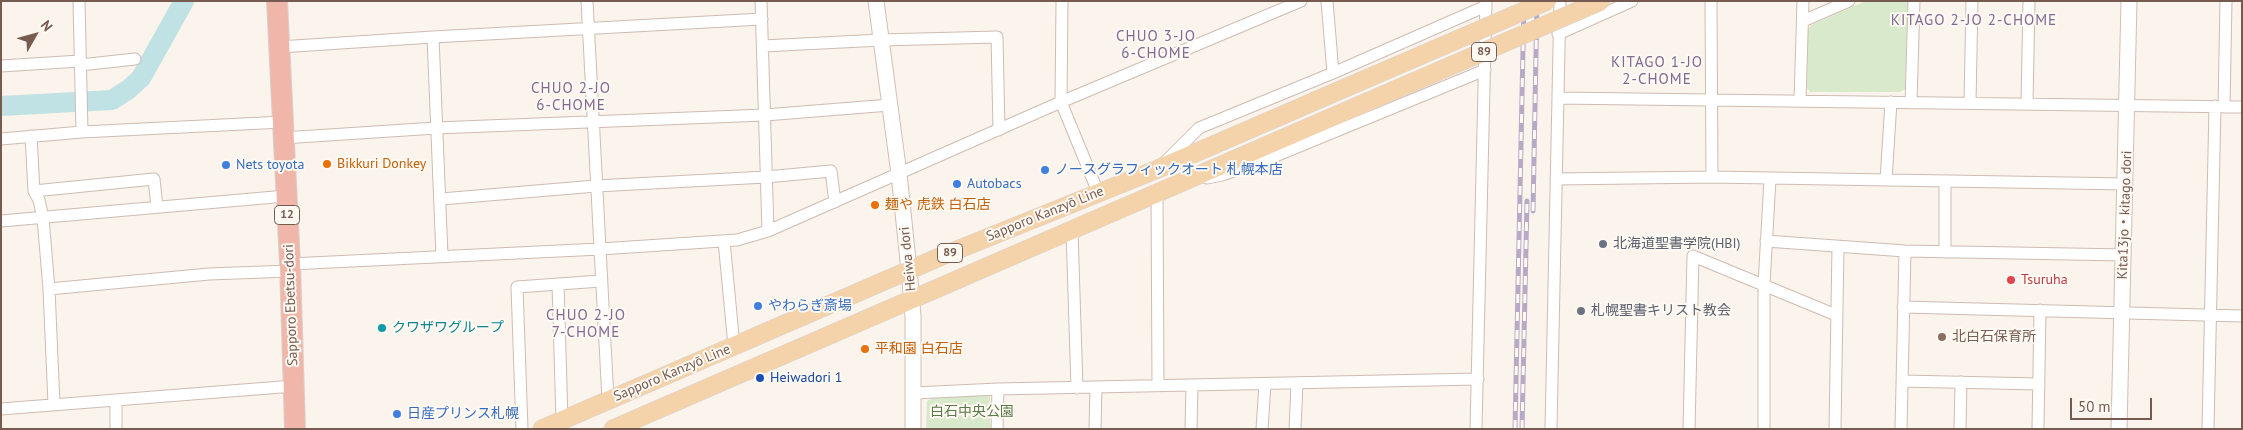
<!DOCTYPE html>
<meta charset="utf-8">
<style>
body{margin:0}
#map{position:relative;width:2243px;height:430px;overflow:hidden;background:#fbf4ec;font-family:"PT Sans",sans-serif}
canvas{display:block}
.frame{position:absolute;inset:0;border:2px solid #755b50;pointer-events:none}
.north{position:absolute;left:10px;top:10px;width:50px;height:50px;-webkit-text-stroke:4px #fef9f3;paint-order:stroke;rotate:52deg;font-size:14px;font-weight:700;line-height:20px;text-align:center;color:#755b50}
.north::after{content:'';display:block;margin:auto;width:18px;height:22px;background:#755b50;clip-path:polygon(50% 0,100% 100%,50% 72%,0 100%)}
.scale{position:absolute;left:2070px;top:398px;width:82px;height:22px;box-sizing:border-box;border:2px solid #755b50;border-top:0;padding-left:6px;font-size:15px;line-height:18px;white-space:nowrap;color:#755b50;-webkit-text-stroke:4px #fef9f3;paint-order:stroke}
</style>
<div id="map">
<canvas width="2243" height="430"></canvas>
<div class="frame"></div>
<div class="north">N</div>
<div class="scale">50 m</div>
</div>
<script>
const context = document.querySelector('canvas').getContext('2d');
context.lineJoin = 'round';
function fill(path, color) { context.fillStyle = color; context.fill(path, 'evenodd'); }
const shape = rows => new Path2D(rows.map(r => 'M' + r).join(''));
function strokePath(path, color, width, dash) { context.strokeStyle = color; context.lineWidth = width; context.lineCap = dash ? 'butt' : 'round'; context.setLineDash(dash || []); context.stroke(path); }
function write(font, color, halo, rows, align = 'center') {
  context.font = font + ' "PT Sans","Noto Sans JP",sans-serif'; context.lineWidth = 4; context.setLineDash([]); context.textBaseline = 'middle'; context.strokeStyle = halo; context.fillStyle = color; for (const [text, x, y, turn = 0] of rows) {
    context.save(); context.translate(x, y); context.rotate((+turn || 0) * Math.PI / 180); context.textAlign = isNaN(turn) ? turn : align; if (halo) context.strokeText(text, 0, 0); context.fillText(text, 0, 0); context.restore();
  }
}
const green = shape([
 [1866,1,1908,1,1905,89,1900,92,1810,92,1807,88,1808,30,1811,25],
 [990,395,990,429,926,429,927,401,935,397]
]);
const river = shape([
 [1,106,112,100,129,89,141,78,184,1]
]);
const street = shape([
 [79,1,82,132],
 [587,1,608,400],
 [761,1,768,231],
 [1062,1,1061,102,1098,192],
 [1327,1,1333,73],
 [1711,1,1712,177],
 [1803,21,1849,1],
 [1558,34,1632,1],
 [433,37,442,256],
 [763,46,881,40,997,37,999,130],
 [279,47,433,37,762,19],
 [80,65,135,59],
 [1,66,80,61],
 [1558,98,2242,107],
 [1800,101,1803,1],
 [1911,103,1914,1],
 [1970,103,1972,1],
 [2027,104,2029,1],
 [2224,107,2226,1],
 [31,136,34,191,39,200,43,218,49,289,54,404],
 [283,138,436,128,765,115,890,105],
 [1,139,82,132,283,122],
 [1165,162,1199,128,1333,73,1486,6],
 [1207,178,1222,175,1273,157,1485,70],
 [1556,179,1712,177,2126,184],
 [1886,180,1891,102],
 [34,191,154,179,157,207],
 [1157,193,1158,385],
 [441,199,596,186,766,177,831,171,835,202],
 [1,221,286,196],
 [1072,231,1077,388],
 [724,241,734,346],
 [1766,241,1905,251,2125,255],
 [1945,252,1945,181],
 [290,264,600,249,737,240,768,231,1061,102,1301,1],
 [558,284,562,420],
 [49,289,209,274,290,271],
 [1903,307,2242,316],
 [1902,381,2039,384],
 [914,393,998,389,1478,379],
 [1,409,294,386],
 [116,429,116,400],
 [522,429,517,287,601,281],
 [997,429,998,389],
 [1095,429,1096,387],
 [1191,429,1192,385],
 [1262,429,1265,384],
 [1295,429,1297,383],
 [1476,429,1486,1],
 [1551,429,1560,1],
 [1689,429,1693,256,1836,315],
 [1764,429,1764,285,1770,179],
 [1835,429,1838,247],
 [1901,429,1905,251],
 [1960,429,1961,382],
 [2038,429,2040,310],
 [2208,429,2215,106]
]);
const secondary = shape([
 [876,1,899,174,909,270,913,316,913,429],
 [2119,429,2129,1]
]);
const primary = shape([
 [542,429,942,256,1158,169,1359,82],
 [613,429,1367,102]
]);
const highway = shape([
 [277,1,290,264,295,429]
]);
const rail = shape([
 [1533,211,1537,1],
 [1515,429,1524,1],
 [1522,429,1527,201]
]);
const primaryBridge = shape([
 [1359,82,1547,1],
 [1367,102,1601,1]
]);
const markers = [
 [327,164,5,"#e8710a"],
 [226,165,5,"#3f7fe0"],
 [1045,170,5,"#3f7fe0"],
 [957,184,5,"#3f7fe0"],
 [875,205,5,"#e8710a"],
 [1603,244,5,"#6b7280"],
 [2011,280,5,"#e0444e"],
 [758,306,5,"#3f7fe0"],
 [1581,311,5,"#6b7280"],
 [382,328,5,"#0f9aa8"],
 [1942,337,5,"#8d6e63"],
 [865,349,5,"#e8710a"],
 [760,378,5,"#1a4fb4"],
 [397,414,5,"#3f7fe0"]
];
const shields = [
 [1484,52,25],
 [287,215,25],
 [950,253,25]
];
const shieldNames = [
 ["89",1484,52],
 ["12",287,215],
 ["89",950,253]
];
const foodNames = [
 ["Bikkuri Donkey",337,164],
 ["麺や 虎鉄 白石店",885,205],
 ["平和園 白石店",875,349]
];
const shopNames = [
 ["Nets toyota",236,165],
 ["ノースグラフィックオート 札幌本店",1055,170],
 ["Autobacs",967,184],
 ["やわらぎ斎場",768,306],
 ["日産プリンス札幌",407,414]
];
const streetNames = [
 ["Sapporo Kanzyō Line",1045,214,-22],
 ["Kita13jo・kitago dori",2125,215,-88],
 ["Heiwa dori",908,259,-96],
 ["Sapporo Ebetsu-dori",291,305,-92],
 ["Sapporo Kanzyō Line",672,373,-23]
];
const worshipNames = [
 ["北海道聖書学院(HBI)",1613,244],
 ["札幌聖書キリスト教会",1591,311]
];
const healthNames = [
 ["Tsuruha",2021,280]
];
const cultureNames = [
 ["クワザワグループ",392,328]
];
const educationNames = [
 ["北白石保育所",1952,337]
];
const transitNames = [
 ["Heiwadori 1",770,378]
];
const parkNames = [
 ["白石中央公園",972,412]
];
const neighbourhoodNames = [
 ["KITAGO 2-JO 2-CHOME",1974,21],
 ["CHUO 3-JO",1156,37],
 ["6-CHOME",1156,54],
 ["KITAGO 1-JO",1657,63],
 ["2-CHOME",1657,80],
 ["CHUO 2-JO",571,89],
 ["6-CHOME",571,106],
 ["CHUO 2-JO",586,316],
 ["7-CHOME",586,333]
];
fill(green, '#d9e9cb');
strokePath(river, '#c1e2e4', 20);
strokePath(street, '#cdbcb2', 13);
strokePath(secondary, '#d2beb2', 17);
strokePath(primary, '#d8d1ce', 19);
strokePath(highway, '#d8d1ce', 22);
strokePath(street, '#fff', 11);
strokePath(secondary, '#fff', 15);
strokePath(primary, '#f4d3ab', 18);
strokePath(highway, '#f0b6a9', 20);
strokePath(rail, '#b7aac6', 5);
strokePath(rail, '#fef9f3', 3, [9]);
strokePath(primaryBridge, '#d8d1ce', 19, []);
strokePath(primaryBridge, '#f4d3ab', 18);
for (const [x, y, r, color] of markers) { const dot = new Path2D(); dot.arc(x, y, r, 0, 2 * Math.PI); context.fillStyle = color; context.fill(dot); strokePath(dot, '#fef9f3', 2); }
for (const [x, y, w] of shields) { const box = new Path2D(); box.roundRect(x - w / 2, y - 9.5, w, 19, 4); context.fillStyle = '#fef9f3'; context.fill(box); strokePath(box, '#755b50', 1); }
write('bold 12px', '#755b50', null, shieldNames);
write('14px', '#c56008', '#fef9f3', foodNames, 'left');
write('14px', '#366cbe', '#fef9f3', shopNames, 'left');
write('14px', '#755b50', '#fef9f3', streetNames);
write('14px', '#5b616d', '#fef9f3', worshipNames, 'left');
write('14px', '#be3a42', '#fef9f3', healthNames, 'left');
write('14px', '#0d838f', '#fef9f3', cultureNames, 'left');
write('14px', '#785e54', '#fef9f3', educationNames, 'left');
write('14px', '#164399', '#fef9f3', transitNames, 'left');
write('14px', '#5b7a49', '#fef9f3', parkNames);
context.letterSpacing = '1px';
write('15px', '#806890', '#fef9f3', neighbourhoodNames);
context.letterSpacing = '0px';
</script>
